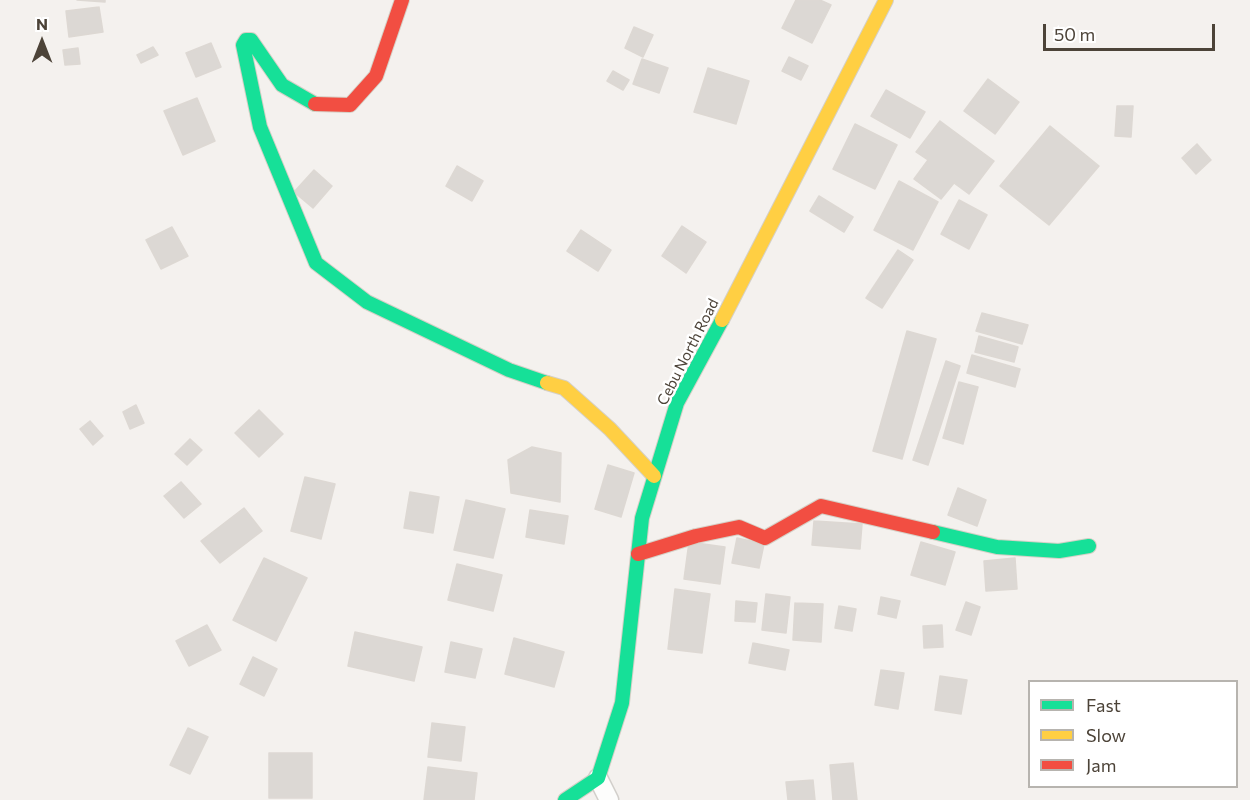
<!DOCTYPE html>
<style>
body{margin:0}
#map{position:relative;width:1250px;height:800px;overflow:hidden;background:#f4f1ee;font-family:Commissioner,sans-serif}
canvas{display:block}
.legend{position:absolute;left:1028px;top:680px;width:210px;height:108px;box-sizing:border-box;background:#fff;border:2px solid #b7b4af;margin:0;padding:8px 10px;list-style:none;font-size:18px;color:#4c4338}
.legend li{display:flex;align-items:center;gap:12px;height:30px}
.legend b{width:30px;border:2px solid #b7b4af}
.north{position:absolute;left:12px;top:12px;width:60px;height:60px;-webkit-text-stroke:4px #fff;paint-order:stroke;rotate:0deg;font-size:16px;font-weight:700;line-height:24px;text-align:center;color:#4c4338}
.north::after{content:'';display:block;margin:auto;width:21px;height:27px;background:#4c4338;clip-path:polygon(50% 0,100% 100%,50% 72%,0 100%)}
.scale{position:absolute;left:1043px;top:24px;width:172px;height:27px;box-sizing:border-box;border:3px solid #4c4338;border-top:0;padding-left:8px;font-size:18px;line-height:21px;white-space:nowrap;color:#4c4338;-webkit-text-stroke:4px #fff;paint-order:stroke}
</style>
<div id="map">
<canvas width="1250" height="800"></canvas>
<ul class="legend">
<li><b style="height:8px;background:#16e098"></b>Fast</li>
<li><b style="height:8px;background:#ffcf43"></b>Slow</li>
<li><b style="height:8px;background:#f24e42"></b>Jam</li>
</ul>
<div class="north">N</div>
<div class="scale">50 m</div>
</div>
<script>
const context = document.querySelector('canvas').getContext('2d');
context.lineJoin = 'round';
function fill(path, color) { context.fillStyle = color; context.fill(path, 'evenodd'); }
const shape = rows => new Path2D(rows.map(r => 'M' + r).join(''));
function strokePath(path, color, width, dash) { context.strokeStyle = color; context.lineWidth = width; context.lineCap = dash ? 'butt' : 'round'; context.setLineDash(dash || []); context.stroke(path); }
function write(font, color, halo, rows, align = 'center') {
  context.font = font + ' Commissioner,sans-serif'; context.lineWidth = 5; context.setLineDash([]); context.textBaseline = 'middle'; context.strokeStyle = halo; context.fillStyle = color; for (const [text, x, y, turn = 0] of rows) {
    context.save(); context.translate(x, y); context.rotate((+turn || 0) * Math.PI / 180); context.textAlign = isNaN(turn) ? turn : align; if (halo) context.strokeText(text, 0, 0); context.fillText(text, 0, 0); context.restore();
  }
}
const building = shape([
 [77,0,105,0,105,2,77,0],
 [796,0,820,0,831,5,812,43,782,28,796,0],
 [99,7,103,32,69,37,66,11,99,7],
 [634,27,653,35,643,57,625,48,634,27],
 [211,43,221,67,196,77,186,53,211,43],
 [153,47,158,55,141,63,137,55,153,47],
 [78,48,80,64,65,65,63,50,78,48],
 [789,57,808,66,801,80,782,71,789,57],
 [642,59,668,68,659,93,633,84,642,59],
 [708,68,749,81,736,124,694,112,708,68],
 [613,71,629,80,623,90,607,81,613,71],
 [988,79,1019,102,995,134,964,111,988,79],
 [886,90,925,112,910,138,871,116,886,90],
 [197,98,215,141,183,155,164,111,197,98],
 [1117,106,1133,106,1131,137,1115,136,1117,106],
 [940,121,994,161,969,194,954,183,941,199,914,179,928,160,916,152,940,121],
 [855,124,897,145,875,189,833,169,855,124],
 [1050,126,1099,166,1049,225,1000,186,1050,126],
 [1197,144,1211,160,1196,174,1182,158,1197,144],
 [457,166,483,181,472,201,446,186,457,166],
 [314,170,332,186,313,208,294,192,314,170],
 [899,181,938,202,913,250,874,230,899,181],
 [819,196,853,217,844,232,810,211,819,196],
 [959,200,987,215,969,249,941,234,959,200],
 [682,226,706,242,686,273,662,256,682,226],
 [172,227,188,256,161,269,146,240,172,227],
 [581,230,611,250,598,271,567,251,581,230],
 [898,250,913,260,882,308,866,298,898,250],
 [982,313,1028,325,1022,344,976,331,982,313],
 [907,331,936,339,902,459,873,451,907,331],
 [979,336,1018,347,1014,362,975,352,979,336],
 [972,355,1020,369,1015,387,967,373,972,355],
 [946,361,960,366,928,465,913,460,946,361],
 [959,382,978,387,963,444,943,438,959,382],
 [136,405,144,423,130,429,123,412,136,405],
 [259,410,283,434,259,457,235,433,259,410],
 [90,421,103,436,93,445,80,429,90,421],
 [190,439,202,450,187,465,175,454,190,439],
 [532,447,561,453,560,502,511,493,508,460,532,447],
 [608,465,634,473,621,517,595,509,608,465],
 [305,477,335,484,321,539,291,531,305,477],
 [181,482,201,504,184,518,164,496,181,482],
 [958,488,986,500,977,526,948,515,958,488],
 [410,492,439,497,433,533,404,528,410,492],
 [466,500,505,509,493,558,454,550,466,500],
 [244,508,262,531,220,563,201,541,244,508],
 [530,510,568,516,564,544,526,537,530,510],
 [814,521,862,524,860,549,812,545,814,521],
 [737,538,764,544,759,568,732,563,737,538],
 [689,542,725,547,720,584,684,579,689,542],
 [921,542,955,552,945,585,911,575,921,542],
 [264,558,307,578,276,641,233,620,264,558],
 [1015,558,1017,589,986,591,984,561,1015,558],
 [457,564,502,575,493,611,448,600,457,564],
 [675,589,710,594,702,653,668,649,675,589],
 [766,594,790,597,786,633,762,630,766,594],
 [881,597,900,601,896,618,878,614,881,597],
 [736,601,757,603,755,622,735,621,736,601],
 [966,602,980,607,971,635,956,630,966,602],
 [795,603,823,604,821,642,793,640,795,603],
 [839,606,856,609,852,631,835,628,839,606],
 [207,625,221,650,189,666,176,641,207,625],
 [942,625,943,647,924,648,923,626,942,625],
 [355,632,422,647,414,681,348,666,355,632],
 [514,638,564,652,554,687,505,674,514,638],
 [451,642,482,649,475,678,445,672,451,642],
 [753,643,789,650,785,670,749,663,753,643],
 [253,657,277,669,264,696,240,684,253,657],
 [881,670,904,673,898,709,875,705,881,670],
 [940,676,967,680,961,714,935,710,940,676],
 [432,723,465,727,461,761,428,757,432,723],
 [188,728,208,737,190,774,170,765,188,728],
 [269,753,312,753,312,798,269,798,269,753],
 [853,763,857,800,833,800,830,765,853,763],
 [428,767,477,773,474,800,424,800,428,767],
 [813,780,815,800,788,800,786,782,813,780]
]);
const street = shape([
 [598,778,609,800]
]);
const fast = shape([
 [315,104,282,85,251,40,246,40,243,45,260,127,316,263,367,302,509,370,547,383],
 [933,532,997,547,1059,551,1089,546],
 [565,800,598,778,622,703,642,518,677,403,722,320]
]);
const slow = shape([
 [722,320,886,0],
 [547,383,564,388,610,429,654,476]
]);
const jam = shape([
 [315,104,350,105,376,76,402,0],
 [638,554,696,536,739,527,765,538,821,506,933,532]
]);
const streetNames = [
 ["Cebu North Road",688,352,-63]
];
fill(building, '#dcd8d4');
strokePath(building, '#ddd8d3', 1.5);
strokePath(street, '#d2cfcb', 21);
strokePath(fast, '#d5d0c6', 16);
strokePath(slow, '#d5d0c6', 16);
strokePath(jam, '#d5d0c6', 16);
strokePath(street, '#fdfdfc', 18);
strokePath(fast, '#16e098', 14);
strokePath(slow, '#ffcf43', 14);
strokePath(jam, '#f24e42', 14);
write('15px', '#4c4338', '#fff', streetNames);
</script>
